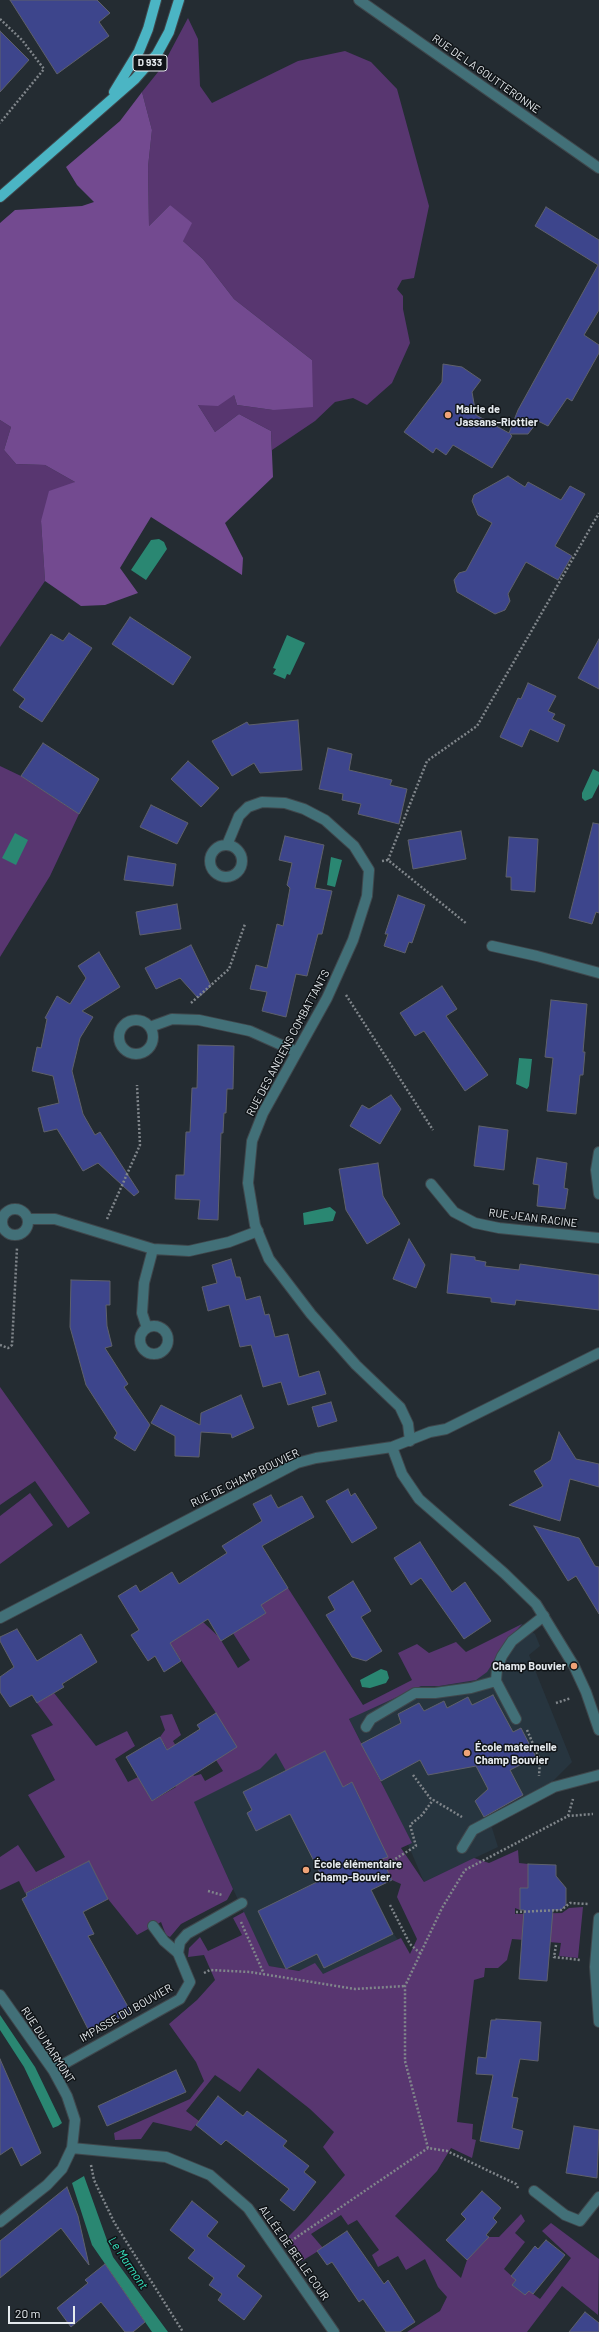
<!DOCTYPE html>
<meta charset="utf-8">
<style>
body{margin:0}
#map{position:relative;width:599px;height:2332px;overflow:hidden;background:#242c32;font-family:Barlow,sans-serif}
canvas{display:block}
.scale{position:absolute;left:8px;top:2306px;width:67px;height:18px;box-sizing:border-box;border:2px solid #e5eaee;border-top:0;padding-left:5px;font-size:12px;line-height:14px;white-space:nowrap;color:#e5eaee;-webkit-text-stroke:3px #101417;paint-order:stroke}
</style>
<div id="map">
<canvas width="599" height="2332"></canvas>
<div class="scale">20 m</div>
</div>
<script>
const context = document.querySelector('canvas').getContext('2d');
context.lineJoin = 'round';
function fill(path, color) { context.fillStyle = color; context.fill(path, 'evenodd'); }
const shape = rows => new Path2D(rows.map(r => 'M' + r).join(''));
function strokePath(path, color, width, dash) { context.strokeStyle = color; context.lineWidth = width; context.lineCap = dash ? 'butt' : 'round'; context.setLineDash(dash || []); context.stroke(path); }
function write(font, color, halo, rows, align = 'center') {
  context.font = font + ' Barlow,sans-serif'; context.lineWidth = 3; context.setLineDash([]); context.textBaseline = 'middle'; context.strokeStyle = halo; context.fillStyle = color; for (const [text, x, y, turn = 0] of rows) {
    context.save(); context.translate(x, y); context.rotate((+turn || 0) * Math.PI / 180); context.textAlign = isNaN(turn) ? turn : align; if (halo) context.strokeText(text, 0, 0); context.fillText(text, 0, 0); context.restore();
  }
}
const built = shape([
 [522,1624,535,1634,540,1646,529,1655,572,1762,551,1783,488,1815,498,1847,424,1882,381,1781,349,1719],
 [325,1751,344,1787,352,1782,388,1857,382,1860,392,1880,372,1890,393,1933,403,1947,347,1978,268,1966,190,1794,276,1753]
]);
const green = shape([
 [188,18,198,39,200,86,212,103,298,61,345,51,371,62,397,89,429,206,414,278,402,280,397,289,403,296,403,309,410,343,392,383,367,405,353,398,335,402,315,421,272,450,271,431,239,414,215,432,198,405,234,395,237,405,273,410,312,360,234,299,203,259,183,241,170,205,149,226,148,167,152,130,142,92,162,67],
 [0,420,11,427,4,450,16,464,45,465,75,482,41,521,45,581,0,647],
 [0,766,21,776,79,814,50,876,0,957],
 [0,1387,90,1513,68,1528,35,1481,0,1505],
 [30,1493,53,1525,0,1564,0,1516],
 [288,1588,363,1705,412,1680,398,1653,417,1644,429,1653,456,1642,466,1652,522,1624,508,1640,487,1672,476,1680,439,1686,421,1686,349,1719,412,1843,401,1848,424,1882,474,1858,489,1863,518,1850,519,1863,528,1864,528,1888,520,1888,520,1910,515,1908,515,1914,562,1913,569,1908,583,1907,578,1958,559,1956,561,1943,512,1939,507,1960,498,1968,485,1968,484,1977,474,1980,457,2122,473,2124,472,2139,476,2140,472,2158,451,2148,437,2171,395,2216,461,2278,467,2260,489,2237,499,2237,521,2214,525,2221,515,2233,525,2242,504,2269,516,2280,512,2285,525,2295,529,2291,540,2299,571,2258,542,2231,551,2223,599,2259,598,2315,562,2286,527,2332,407,2332,440,2311,447,2297,438,2287,425,2259,406,2270,398,2256,378,2267,372,2255,379,2250,357,2220,348,2225,341,2215,311,2234,323,2248,302,2261,287,2238,306,2219,345,2175,323,2147,334,2132,310,2109,258,2068,240,2092,215,2075,186,2111,199,2121,191,2131,153,2122,141,2139,115,2140,114,2133,190,2099,204,2081,196,2062,169,2024,197,2000,215,1980,204,1955,188,1957,189,1948,200,1937,208,1951,242,1935,233,1918,244,1912,269,1966,299,1971,315,1963,323,1974,401,1938,410,1954,417,1939,397,1897,401,1884,392,1880,382,1859,387,1857,352,1782,343,1787,325,1751,286,1771,276,1753,260,1769,194,1802,233,1889,227,1900,181,1924,170,1937,166,1935,161,1922,137,1935,108,1899,89,1861,25,1893,19,1881,0,1890,0,1857,18,1845,36,1872,65,1857,28,1795,55,1780,31,1735,53,1725,37,1703,54,1693,96,1746,127,1731,135,1746,115,1759,128,1782,138,1777,152,1801,176,1787,164,1765,173,1759,160,1737,165,1730,160,1716,172,1714,181,1735,173,1741,194,1776,201,1774,205,1781,223,1771,216,1760,216,1713,169,1642,203,1622,219,1637,238,1668,250,1660,231,1630,266,1613,256,1596]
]);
const forest = shape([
 [142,92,152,130,148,167,149,226,170,205,192,223,183,241,203,259,234,299,312,360,313,407,273,410,237,405,234,395,218,406,198,405,215,432,239,414,271,431,273,477,225,523,243,558,242,575,151,517,120,568,138,593,105,605,81,606,45,581,41,521,49,491,75,482,45,465,16,464,4,450,11,427,0,420,0,223,15,210,82,206,94,202,77,185,66,167,120,121]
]);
const water = shape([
 [159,539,164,542,167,549,146,580,131,570,151,540],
 [287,635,305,643,290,675,287,674,285,679,273,674,276,669,273,668],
 [593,769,599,772,599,784,592,798,585,801,582,798,582,793],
 [15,833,28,840,16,865,2,858],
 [331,857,342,860,335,887,327,885],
 [519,1058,532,1059,529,1086,527,1089,516,1084],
 [330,1207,336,1212,333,1221,304,1225,303,1213],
 [381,1669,387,1671,389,1678,386,1683,370,1688,362,1687,360,1680],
 [0,2015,35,2067,62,2123,58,2126,53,2128,24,2067,0,2030],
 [84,2176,113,2257,168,2332,152,2332,92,2245,72,2183]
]);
const building = shape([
 [10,0,97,0,110,13,99,22,109,36,57,74,10,0],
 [0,31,29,60,0,92,0,31],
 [546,207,599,240,599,310,584,335,599,345,599,353,572,401,567,398,548,426,538,421,528,434,510,434,512,436,492,468,453,445,446,455,436,448,433,453,404,432,442,382,443,364,462,367,481,380,472,392,476,415,509,433,518,410,598,265,535,226,546,207],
 [508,476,525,487,528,482,561,500,570,486,585,494,555,546,572,556,558,580,526,562,508,594,510,601,505,610,495,614,457,592,454,580,459,573,466,571,492,523,478,515,472,501,474,495,508,476],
 [130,617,191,657,173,685,112,644,130,617],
 [69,633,92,648,42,722,19,707,25,699,13,690,51,634,63,641,69,633],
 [599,639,599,689,578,678,599,639],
 [528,683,556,696,548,711,555,714,552,719,565,725,558,742,530,729,522,747,500,737,518,698,521,699,528,683],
 [298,720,302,770,260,773,254,763,232,776,212,741,247,722,249,725,298,720],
 [43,743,99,779,79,814,21,776,43,743],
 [328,748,352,754,349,770,392,780,390,785,407,789,399,824,358,814,361,804,342,800,343,794,319,789,328,748],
 [188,761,219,788,201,807,171,779,188,761],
 [151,805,188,823,177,844,140,827,151,805],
 [593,823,599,824,599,913,596,912,592,924,569,918,593,823],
 [461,831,466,859,413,869,408,840,461,831],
 [285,836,324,845,315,888,332,891,322,934,318,934,307,976,296,974,286,1017,262,1011,267,992,250,989,256,965,267,968,277,924,283,926,290,888,287,885,292,863,279,860,285,836],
 [509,837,538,839,535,892,511,890,511,877,506,877,509,837],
 [128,856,176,864,173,886,124,880,128,856],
 [398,895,425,905,412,943,409,942,405,953,384,946,388,934,385,934,398,895],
 [177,904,181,929,140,935,136,912,177,904],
 [191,945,211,986,198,998,180,978,156,989,145,968,191,945],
 [99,952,120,987,82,1011,93,1017,80,1038,72,1071,83,1114,95,1135,100,1132,139,1192,134,1196,98,1163,83,1171,57,1129,44,1132,38,1108,59,1103,53,1076,32,1071,37,1047,41,1048,47,1019,45,1018,57,996,70,1004,86,978,78,966,99,952],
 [442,986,457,1009,446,1016,488,1075,465,1091,424,1031,415,1036,400,1013,442,986],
 [551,1000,587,1004,583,1052,585,1052,583,1075,580,1075,576,1114,547,1111,553,1058,545,1057,551,1000],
 [198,1045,234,1046,233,1089,227,1089,226,1113,224,1113,223,1133,221,1133,218,1220,198,1219,200,1200,175,1199,176,1175,184,1175,186,1132,190,1132,192,1088,197,1088,198,1045],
 [391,1095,401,1109,380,1144,350,1126,362,1105,369,1109,391,1095],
 [479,1126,508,1130,504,1170,474,1166,479,1126],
 [537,1158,567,1163,564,1188,568,1189,565,1209,537,1206,539,1185,533,1184,537,1158],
 [378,1163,383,1196,400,1224,367,1244,346,1210,339,1169,378,1163],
 [409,1239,425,1265,416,1288,393,1279,409,1239],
 [451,1254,475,1257,475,1260,486,1262,485,1266,519,1270,520,1264,599,1275,599,1310,516,1300,515,1305,491,1302,491,1298,447,1293,451,1254],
 [231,1259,236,1277,240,1277,246,1300,260,1296,265,1315,269,1314,275,1337,288,1334,299,1377,319,1371,326,1394,288,1405,281,1382,263,1387,251,1345,240,1347,229,1305,208,1311,202,1287,217,1283,212,1265,231,1259],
 [71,1280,110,1281,110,1305,106,1305,107,1326,112,1346,105,1348,128,1384,124,1387,150,1425,135,1451,114,1438,117,1433,86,1385,70,1327,71,1280],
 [241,1395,254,1428,232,1438,231,1434,201,1432,199,1457,175,1456,175,1436,151,1423,161,1405,200,1425,201,1413,241,1395],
 [331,1402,337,1421,318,1427,312,1407,331,1402],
 [559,1432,576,1459,599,1464,599,1487,570,1479,560,1521,509,1505,543,1486,534,1471,551,1460,559,1432],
 [348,1489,351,1496,355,1493,377,1528,352,1543,326,1501,348,1489],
 [271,1495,278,1508,302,1496,314,1517,262,1546,288,1588,261,1605,266,1613,221,1641,208,1619,170,1643,181,1661,164,1672,155,1656,148,1661,131,1635,139,1630,118,1596,136,1585,140,1592,172,1572,179,1584,227,1553,222,1546,262,1521,253,1504,271,1495],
 [534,1526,579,1538,595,1566,599,1567,599,1614,576,1576,568,1581,534,1526],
 [420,1542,452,1592,465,1582,491,1621,464,1639,421,1578,411,1585,394,1558,420,1542],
 [353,1581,371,1611,361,1617,382,1651,366,1661,352,1657,326,1615,335,1610,328,1597,353,1581],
 [17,1629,37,1661,81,1634,97,1662,62,1684,64,1687,37,1703,32,1695,10,1707,0,1692,0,1677,14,1667,0,1641,0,1637,17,1629],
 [493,1695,513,1732,521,1728,536,1757,510,1770,523,1795,484,1817,475,1801,488,1789,476,1766,428,1775,420,1760,381,1781,361,1744,401,1723,398,1714,419,1703,424,1711,444,1701,447,1708,468,1697,472,1705,493,1695],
 [216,1713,237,1747,152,1801,126,1757,160,1737,167,1750,200,1729,197,1725,216,1713],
 [325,1751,343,1787,352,1782,388,1857,382,1859,392,1880,371,1890,393,1934,324,1968,317,1954,286,1969,258,1911,323,1879,290,1814,256,1831,247,1813,252,1810,243,1792,325,1751],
 [89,1861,108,1899,83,1912,94,1934,88,1936,131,2012,90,2033,22,1899,27,1896,26,1893,89,1861],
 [528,1864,556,1865,556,1876,566,1888,566,1905,561,1910,553,1910,547,1981,519,1979,524,1910,520,1910,520,1888,528,1888,528,1864],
 [496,2019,541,2022,538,2061,520,2059,512,2097,518,2098,512,2128,523,2131,519,2149,480,2141,493,2075,476,2074,478,2057,486,2058,491,2020,496,2020,496,2019],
 [0,2059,41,2153,21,2166,12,2147,0,2155,0,2059],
 [176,2070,186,2092,107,2126,98,2106,176,2070],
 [218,2096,243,2116,247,2111,287,2141,283,2146,309,2166,304,2172,316,2182,294,2211,280,2200,289,2189,226,2140,221,2145,196,2125,218,2096],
 [574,2126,599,2130,597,2178,566,2173,574,2126],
 [67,2187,78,2216,89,2265,61,2228,0,2278,0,2241,67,2187],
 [482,2191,501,2208,493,2218,497,2222,486,2235,489,2237,467,2260,446,2240,466,2219,461,2214,482,2191],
 [192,2201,218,2222,207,2236,245,2266,237,2276,262,2296,244,2320,218,2300,222,2294,209,2285,214,2278,188,2258,195,2250,170,2230,192,2201],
 [347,2231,384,2284,388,2280,415,2322,400,2332,386,2332,363,2299,359,2302,332,2262,327,2265,317,2251,347,2231],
 [546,2240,565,2255,533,2294,529,2291,525,2295,512,2285,516,2280,511,2276,535,2246,538,2249,546,2240],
 [105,2264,145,2322,133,2332,125,2332,101,2302,71,2327,57,2308,88,2283,85,2280,105,2264],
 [585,2312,599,2323,599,2332,569,2332,585,2312]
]);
const path = shape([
 [0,19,22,40,44,69,0,123],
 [388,860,427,761,477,726,599,513],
 [382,861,388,860,467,924],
 [346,995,433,1130],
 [191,1003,229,969,245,924],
 [107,1219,140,1145,137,1085],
 [0,1345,8,1348,12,1345,17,1248],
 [556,1703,571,1698],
 [527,1730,540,1760,539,1776],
 [413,1775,430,1798,462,1817],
 [568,1816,573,1799],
 [392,1861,416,1846,410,1825,422,1815,433,1800],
 [208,1891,222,1895],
 [390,1905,410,1944,421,1954],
 [516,1912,561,1910,570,1903,588,1904],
 [241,1922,264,1974],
 [556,1945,554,1957,580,1960],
 [204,1973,210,1970,250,1972,355,1989,405,1986],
 [91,2165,94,2180,114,2222,183,2332],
 [518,2188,516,2184,447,2151,428,2148,405,2061,405,1986,442,1908,465,1870,568,1816,593,1814],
 [291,2241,428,2148]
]);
const lane = shape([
 [516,1719,496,1681,497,1668,502,1656,512,1641,544,1616],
 [366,1727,371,1719,415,1693,435,1693,471,1688,496,1681],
 [462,1848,473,1830,554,1787,599,1775],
 [153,1926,164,1941,178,1953]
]);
const street = shape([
 [359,0,599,168],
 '210 861a16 16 0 1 1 32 0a16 16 0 1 1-32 0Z',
 [227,845,239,816,248,807,262,802,285,803,304,809,325,820,354,846,369,870,367,896,353,940,327,998,263,1113,252,1141,248,1183,255,1225,269,1259,311,1314,356,1365,400,1407,408,1424,410,1441],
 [492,946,537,956,599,973],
 '119 1037a17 17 0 1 1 34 0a17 17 0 1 1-34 0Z',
 [150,1027,172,1019,199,1020,250,1031,297,1052],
 [599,1152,596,1170,599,1194],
 [431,1184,454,1212,475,1223,499,1228,599,1238],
 '2 1222a13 13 0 1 1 26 0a13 13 0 1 1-26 0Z',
 [28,1219,55,1219,153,1249,189,1251,229,1242,258,1231],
 '140 1340a14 14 0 1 1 28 0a14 14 0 1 1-28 0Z',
 [147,1328,142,1313,144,1283,153,1249],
 [392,1447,402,1474,419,1499,504,1573,536,1604,574,1666,586,1692,599,1730],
 [0,1618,297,1463,316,1458,392,1447,430,1432,446,1429,599,1353],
 [599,1918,595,1967,599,2022],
 [0,1995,53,2070,67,2096,75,2120,72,2148,62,2169,47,2185,0,2222],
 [53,2070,180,1999,190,1982,178,1953,180,1942,187,1934,242,1903],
 [72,2148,166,2157,210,2175,248,2208,334,2332],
 [534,2191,565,2215,580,2221,599,2197]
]);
const primary = shape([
 [114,92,139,51,148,29,156,0],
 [0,197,135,79,157,54,169,32,179,0]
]);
const markers = [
 [448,415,4,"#efa377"],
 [574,1666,4,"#efa377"],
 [467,1753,4,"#efa377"],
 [306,1870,4,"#efa377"]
];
const shields = [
 [150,63,34]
];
const shieldNames = [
 ["D 933",150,63]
];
const streetNames = [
 ["RUE DE LA GOUTTERONNE",486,74,35],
 ["RUE DES ANCIENS COMBATTANTS",288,1043,-62],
 ["RUE JEAN RACINE",533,1218,7],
 ["RUE DE CHAMP BOUVIER",245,1478,-26],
 ["IMPASSE DU BOUVIER",126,2013,-30],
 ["RUE DU MARMONT",48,2045,57],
 ["ALLÉE DE BELLE COUR",294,2253,55]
];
const poiNames = [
 ["Mairie de",456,409],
 ["Jassans-Riottier",456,422],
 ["Champ Bouvier",566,1666,"right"],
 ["École maternelle",475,1747],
 ["Champ Bouvier",475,1760],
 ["École élémentaire",314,1864],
 ["Champ-Bouvier",314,1877]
];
const waterNames = [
 ["Le Marmont",128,2263,56]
];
fill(built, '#27353f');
fill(green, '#583670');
fill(forest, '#734a90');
fill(water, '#2a8772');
fill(building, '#3d458c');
strokePath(building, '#5f616b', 1);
strokePath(lane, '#3f474c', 12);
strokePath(street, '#3f474c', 12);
strokePath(primary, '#3f474c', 12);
strokePath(path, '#80868b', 2.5, [2, 2]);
strokePath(lane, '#427078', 10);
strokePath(street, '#427078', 10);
strokePath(primary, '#4bb5c4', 10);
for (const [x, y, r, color] of markers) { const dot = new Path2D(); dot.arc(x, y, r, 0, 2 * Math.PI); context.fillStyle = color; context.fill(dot); strokePath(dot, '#101417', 1.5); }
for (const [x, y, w] of shields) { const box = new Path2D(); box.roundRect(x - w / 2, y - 8, w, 16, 3); context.fillStyle = '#101417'; context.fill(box); strokePath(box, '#e5eaee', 1); }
write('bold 10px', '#e5eaee', null, shieldNames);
write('11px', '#e5eaee', '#101417', streetNames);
write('bold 11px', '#e5eaee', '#101417', poiNames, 'left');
write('italic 12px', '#35e4bf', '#101417', waterNames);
</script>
